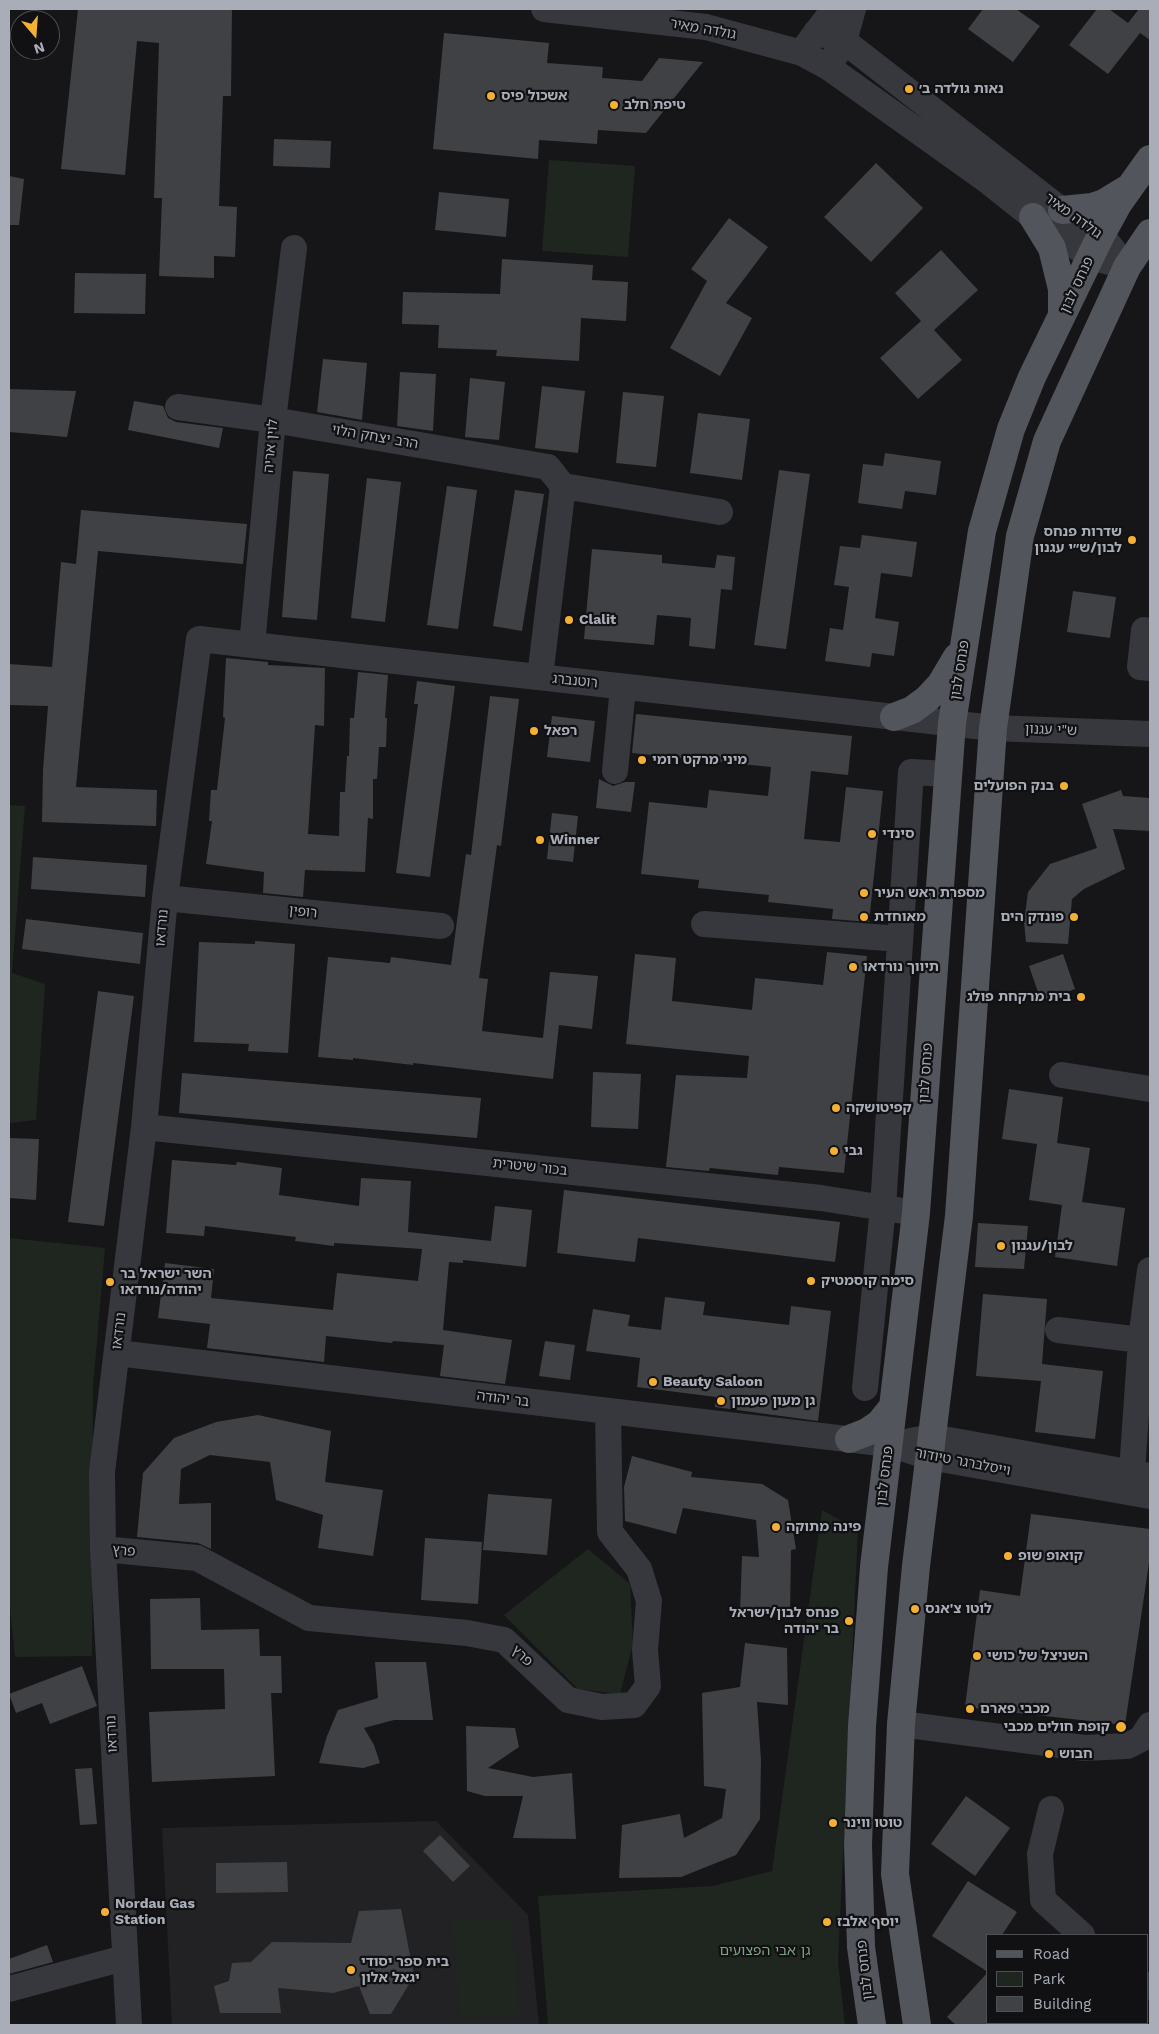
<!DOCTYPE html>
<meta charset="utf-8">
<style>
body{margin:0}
#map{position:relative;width:1159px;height:2034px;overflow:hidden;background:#161618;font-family:"Work Sans",sans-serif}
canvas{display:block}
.frame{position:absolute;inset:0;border:10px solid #a8adb8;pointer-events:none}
.legend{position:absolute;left:986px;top:1934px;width:162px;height:90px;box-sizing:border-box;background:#111113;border:1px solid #4d4f55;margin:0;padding:6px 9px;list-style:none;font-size:15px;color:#a8adb8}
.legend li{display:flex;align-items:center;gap:10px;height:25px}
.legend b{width:25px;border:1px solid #4d4f55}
.north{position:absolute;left:10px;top:10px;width:50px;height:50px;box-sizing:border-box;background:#111113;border:1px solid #4d4f55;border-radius:50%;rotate:162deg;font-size:14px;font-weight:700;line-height:20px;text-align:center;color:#a8adb8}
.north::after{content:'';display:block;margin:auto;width:18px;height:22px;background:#f2b134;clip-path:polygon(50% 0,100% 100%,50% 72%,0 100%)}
</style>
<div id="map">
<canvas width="1159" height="2034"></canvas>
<div class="frame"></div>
<ul class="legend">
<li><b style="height:6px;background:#53555c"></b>Road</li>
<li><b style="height:14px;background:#1e261f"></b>Park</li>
<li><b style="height:14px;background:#404145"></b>Building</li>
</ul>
<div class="north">N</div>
</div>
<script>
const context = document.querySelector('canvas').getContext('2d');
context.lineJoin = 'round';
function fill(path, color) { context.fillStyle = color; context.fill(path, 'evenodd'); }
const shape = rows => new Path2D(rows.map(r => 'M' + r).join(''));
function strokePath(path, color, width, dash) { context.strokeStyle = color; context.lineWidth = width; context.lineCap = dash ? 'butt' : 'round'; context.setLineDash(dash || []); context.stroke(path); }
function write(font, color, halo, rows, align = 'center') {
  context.font = font + ' "Work Sans","Noto Sans Hebrew",sans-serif'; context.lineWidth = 4.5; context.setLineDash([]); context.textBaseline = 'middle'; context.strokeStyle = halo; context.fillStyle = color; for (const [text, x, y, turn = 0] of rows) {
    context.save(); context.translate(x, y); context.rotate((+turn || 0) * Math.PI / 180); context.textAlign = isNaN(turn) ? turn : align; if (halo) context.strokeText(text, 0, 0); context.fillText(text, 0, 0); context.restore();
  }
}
const built = shape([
 [436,1821,528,1915,539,2025,172,2025,162,1828]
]);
const green = shape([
 [549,160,635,166,628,257,542,251],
 [9,805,25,806,12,973,45,984,36,1120,9,1123],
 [9,1238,105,1248,93,1387,92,1656,15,1657,9,1598],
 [822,1510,858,1530,838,1962,845,2025,548,2025,538,1896,713,1886,772,1871],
 [588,1549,630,1584,633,1644,620,1694,578,1689,504,1615],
 [512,1917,519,2015,460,2019,452,1921]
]);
const building = shape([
 [78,9,232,9,231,96,223,96,219,206,237,207,235,257,214,256,214,278,159,276,162,198,154,198,159,43,137,41,125,175,61,169],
 [983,9,1016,9,1040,26,1013,62,968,29],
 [1097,9,1109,9,1128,23,1139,9,1150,9,1150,40,1140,33,1108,74,1069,45],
 [444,33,549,43,547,63,603,67,602,78,642,81,659,58,703,62,646,133,598,130,597,144,539,140,538,159,433,149],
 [274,139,331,141,330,168,273,166],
 [876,163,923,208,871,262,824,217],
 [9,176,24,179,19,225,9,225],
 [439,192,509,199,506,237,435,230],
 [729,218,768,247,726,303,752,318,720,376,670,348,707,281,691,269],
 [941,250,978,290,934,330,962,360,918,399,880,358,921,321,895,293],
 [502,259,593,265,592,280,628,282,626,321,581,318,579,361,496,356,497,350,438,348,439,325,402,324,403,292,500,294],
 [75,273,146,274,145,314,74,313],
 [323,359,367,363,362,420,317,412],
 [400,372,436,374,433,431,397,426],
 [470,378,505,382,499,440,465,437],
 [542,386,585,391,578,453,535,448],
 [9,389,76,391,67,437,9,432],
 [623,392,664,396,656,467,616,463],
 [134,401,163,406,168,418,176,422,223,428,219,448,128,430],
 [698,413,750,419,742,480,690,473],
 [885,453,941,461,936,495,905,491,902,509,858,503,863,464,883,466],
 [779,470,810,474,786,649,754,645],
 [293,471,329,474,317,620,282,617],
 [367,478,401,482,385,622,351,618],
 [447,486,477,490,458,629,427,625],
 [515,490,544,494,522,631,493,626],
 [81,510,247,524,243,564,98,551,76,787,157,790,156,826,42,822,43,770,48,706,9,705,9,664,52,667,61,562,76,564],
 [862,535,917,542,912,577,881,573,875,618,899,622,894,656,872,653,870,667,825,661,830,628,843,630,849,587,834,585,840,546,860,548],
 [592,549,662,555,662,563,715,568,717,555,735,557,732,590,721,589,715,649,689,646,691,618,657,615,654,645,584,639],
 [1073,591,1116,597,1110,638,1067,632],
 [226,658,268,662,268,665,325,668,324,726,315,725,308,834,339,836,340,792,345,792,347,756,349,756,350,718,354,718,358,672,388,675,385,718,387,718,386,747,379,747,377,779,373,779,373,819,368,818,365,872,305,870,303,897,263,893,264,872,206,864,212,821,209,821,211,790,217,790,225,718,223,717],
 [417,681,455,686,430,877,396,873,418,704,414,704],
 [490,696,519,699,501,846,497,845,479,978,488,979,482,1031,543,1038,550,972,598,976,592,1029,559,1025,553,1079,413,1063,413,1065,353,1058,353,1060,318,1057,328,957,390,963,391,957,451,965,466,854,471,855],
 [636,714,852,736,848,775,811,771,804,839,840,842,846,787,883,791,869,922,832,919,833,909,768,902,769,895,698,888,699,880,641,874,649,802,707,808,709,790,768,796,771,767,632,753],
 [552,716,595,721,590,762,547,757],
 [599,779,613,786,625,782,635,782,631,812,596,808],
 [1121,790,1123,796,1150,798,1150,831,1113,829,1125,869,1084,889,1072,899,1068,944,1026,942,1024,922,1028,892,1050,864,1097,848,1082,804],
 [552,813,578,816,573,862,547,859],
 [33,857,147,865,145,897,31,889],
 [26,919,143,933,140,964,22,949],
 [255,941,295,944,288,1053,248,1051,249,1044,194,1042,199,942,255,944],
 [827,952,867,956,844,1173,779,1167,778,1175,710,1168,709,1171,666,1167,676,1075,747,1078,749,1056,626,1044,635,954,676,958,672,1001,752,1010,755,978,823,985],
 [1063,954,1075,989,1041,1001,1029,966],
 [98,991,134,996,104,1226,68,1222],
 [593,1072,641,1074,638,1129,591,1127],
 [182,1073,481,1098,477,1138,179,1113],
 [1009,1089,1063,1097,1057,1143,1090,1148,1082,1202,1125,1208,1117,1266,1055,1257,1062,1205,1029,1200,1037,1144,1002,1139],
 [9,1138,39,1139,36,1200,9,1198],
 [172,1160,236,1165,237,1162,282,1168,279,1195,359,1206,361,1178,411,1181,408,1232,491,1241,495,1206,532,1210,526,1267,463,1260,463,1263,449,1262,443,1330,512,1340,505,1384,440,1376,444,1345,393,1341,392,1343,326,1336,324,1362,207,1348,210,1324,158,1318,165,1263,214,1269,211,1298,333,1310,337,1273,418,1281,422,1249,334,1243,334,1246,295,1241,296,1237,205,1226,204,1236,166,1233],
 [564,1190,840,1222,835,1262,638,1238,635,1262,557,1253],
 [978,1223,1028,1226,1024,1269,975,1267],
 [983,1294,1047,1299,1042,1364,1103,1371,1095,1439,1035,1432,1041,1381,976,1376],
 [665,1297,705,1302,703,1315,789,1325,791,1306,831,1311,818,1421,715,1407,716,1397,637,1387,640,1358,586,1351,593,1309,630,1315,628,1326,661,1330],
 [545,1341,575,1345,570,1380,539,1376],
 [258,1415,331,1431,325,1482,383,1490,373,1556,318,1548,323,1515,276,1500,270,1462,210,1455,181,1469,179,1504,211,1503,211,1549,198,1543,137,1537,143,1473,174,1438,216,1422],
 [632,1456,692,1472,691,1477,762,1484,788,1500,796,1549,791,1550,790,1615,740,1613,742,1556,759,1557,756,1520,683,1508,676,1534,625,1521,624,1487],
 [488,1494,552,1499,547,1555,483,1550],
 [1031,1514,1150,1529,1150,1556,1125,1725,965,1707,980,1590,1020,1596],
 [425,1538,482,1542,478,1604,421,1600],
 [200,1598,201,1630,259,1629,260,1656,281,1656,282,1693,271,1693,275,1776,152,1782,149,1712,225,1709,224,1669,151,1669,150,1599],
 [745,1643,787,1648,788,1705,757,1702,761,1760,760,1819,736,1855,681,1877,619,1878,622,1825,680,1814,684,1838,722,1818,726,1789,704,1786,702,1693,740,1687],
 [375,1662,426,1662,433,1720,394,1720,364,1728,374,1745,380,1763,363,1768,319,1763,327,1736,338,1710,378,1698],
 [82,1666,97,1706,50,1724,42,1703,16,1713,9,1694],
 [466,1726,515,1728,519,1747,488,1768,533,1777,572,1773,576,1839,513,1838,523,1796,485,1796,467,1791],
 [92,1768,97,1824,80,1825,75,1769],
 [966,1796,1010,1828,975,1876,931,1844],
 [440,1835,470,1866,453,1882,423,1851],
 [287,1862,288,1892,216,1893,216,1863],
 [968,1881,1017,1912,1002,1935,988,1935,988,1972,932,1936],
 [401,1909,414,1976,391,2014,370,2014,359,1986,333,1993,278,1988,281,2013,220,2013,214,1986,229,1981,232,1963,251,1962,272,1942,351,1943,359,1911],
 [47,1945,53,1962,9,1974,9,1959],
 [988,1972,988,2025,956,2025,947,2017]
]);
const minor = shape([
 [544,9,706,27,802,53,828,67,989,182,1033,217,1091,257,1127,267],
 [816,32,844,41,1060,209,1101,235,1114,251],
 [806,46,834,9],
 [835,56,844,41,853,9],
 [178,407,273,420,548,467,563,486,540,677],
 [563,486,720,512],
 [1150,631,1144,630,1140,667,1150,668],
 [252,645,273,420,294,248],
 [615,771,623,687],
 [165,898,441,926],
 [704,924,900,939],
 [1062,1075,1150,1089],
 [144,1127,821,1198,916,1213],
 [1058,1330,1141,1340],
 [117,1353,889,1444,929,1457,1150,1496],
 [865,1388,883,1207,911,772,947,774],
 [910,1441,932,1437,1150,1476],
 [1129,1488,1132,1472,1141,1340,1150,1270],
 [103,1549,197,1558,309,1618,467,1633,504,1640,568,1700,602,1707,634,1705,648,1686,645,1650,649,1601,639,1569,610,1532,608,1411],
 [901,1724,1084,1748,1127,1746,1141,1739,1150,1725],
 [1051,1809,1040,1854,1043,1900,1082,1935],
 [1148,1985,1150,1987],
 [9,1989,124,1958],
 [129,2025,103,1549,102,1472,144,1127,165,898,199,639,993,728,1150,734],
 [1091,2025,1091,2023]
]);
const major = shape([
 [1062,210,1092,207,1104,203,1127,189],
 [1033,217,1052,248,1062,289,1062,314],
 [894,717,912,710,927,699,941,684,957,657],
 [849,1439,867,1432,879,1424,892,1408],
 [872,2025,861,1947,858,1845,862,1726,874,1567,916,1213,952,723,982,531,1011,429,1032,377,1101,235,1118,204,1150,159],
 [917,2025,895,1874,901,1724,916,1566,959,1216,993,728,1020,536,1047,441,1127,267,1150,233]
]);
const markers = [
 [909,89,5,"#f2b134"],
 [491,96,5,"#f2b134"],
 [614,105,5,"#f2b134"],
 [1132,540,5,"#f2b134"],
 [569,620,5,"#f2b134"],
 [534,731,5,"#f2b134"],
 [642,760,5,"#f2b134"],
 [1064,786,5,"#f2b134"],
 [872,834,5,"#f2b134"],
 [540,840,5,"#f2b134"],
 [864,893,5,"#f2b134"],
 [864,917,5,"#f2b134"],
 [1074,917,5,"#f2b134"],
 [853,967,5,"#f2b134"],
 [1081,997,5,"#f2b134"],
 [836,1108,5,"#f2b134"],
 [834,1151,5,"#f2b134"],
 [1001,1246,5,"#f2b134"],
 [811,1281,5,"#f2b134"],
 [110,1282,5,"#f2b134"],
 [653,1382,5,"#f2b134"],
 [721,1401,5,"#f2b134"],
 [776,1527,5,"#f2b134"],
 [1008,1556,5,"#f2b134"],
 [915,1609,5,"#f2b134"],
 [849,1621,5,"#f2b134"],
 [977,1656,5,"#f2b134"],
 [970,1709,5,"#f2b134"],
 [1121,1727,6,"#f2b134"],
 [1049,1754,5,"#f2b134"],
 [833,1823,5,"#f2b134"],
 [105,1912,5,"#f2b134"],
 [827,1922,5,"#f2b134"],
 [351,1970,5,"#f2b134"]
];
const streetNames = [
 ["גולדה מאיר",703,29,10],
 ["גולדה מאיר",1073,216,36],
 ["פנחס לבון",1077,285,-65],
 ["הרב יצחק הלוי",375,437,10],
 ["לוין אריה",271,446,-85],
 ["פנחס לבון",960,670,-81],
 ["רוטנברג",575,681,6],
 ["ש\"י עגנון",1051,730,2],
 ["רופין",303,912,6],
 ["נורדאו",162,928,-85],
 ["פנחס לבון",926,1073,-86],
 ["בכור שיטרית",530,1167,6],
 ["נורדאו",119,1331,-83],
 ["בר יהודה",503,1399,7],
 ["וייסלברגר טיודור",963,1462,11],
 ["פנחס לבון",885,1476,-83],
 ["פרץ",124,1551,5],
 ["פרץ",522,1656,43],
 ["נורדאו",112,1734,-93],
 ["פנחס לבון",865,1970,-96]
];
const poiNames = [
 ["נאות גולדה ב׳",919,89],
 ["אשכול פיס",501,96],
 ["טיפת חלב",624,105],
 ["שדרות פנחס",1122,532,"right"],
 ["לבון/ש״י עגנון",1122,548,"right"],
 ["Clalit",579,620],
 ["רפאל",544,731],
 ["מיני מרקט רומי",652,760],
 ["בנק הפועלים",1054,786,"right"],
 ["סינדי",882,834],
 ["Winner",550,840],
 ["מספרת ראש העיר",874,893],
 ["מאוחדת",874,917],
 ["פונדק הים",1064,917,"right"],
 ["תיווך נורדאו",863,967],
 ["בית מרקחת פולג",1071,997,"right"],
 ["קפיטושקה",846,1108],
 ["גבי",844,1151],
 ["לבון/עגנון",1011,1246],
 ["השר ישראל בר",120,1274],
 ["יהודה/נורדאו",120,1290],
 ["סימה קוסמטיק",821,1281],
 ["Beauty Saloon",663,1382],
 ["גן מעון פעמון",731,1401],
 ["פינה מתוקה",786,1527],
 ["קואופ שופ",1018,1556],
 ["לוטו צ'אנס",925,1609],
 ["פנחס לבון/ישראל",839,1613,"right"],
 ["בר יהודה",839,1629,"right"],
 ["השניצל של כושי",987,1656],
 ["מכבי פארם",980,1709],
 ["קופת חולים מכבי",1110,1727,"right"],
 ["חבוש",1059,1754],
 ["טוטו ווינר",843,1823],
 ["Nordau Gas",115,1904],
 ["Station",115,1920],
 ["יוסף אלבז",837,1922],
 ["בית ספר יסודי",361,1962],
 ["יגאל אלון",361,1978]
];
const parkNames = [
 ["גן אבי הפצועים",765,1951]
];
fill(built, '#222225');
fill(green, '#1e261f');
fill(building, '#404145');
strokePath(minor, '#37383d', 26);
strokePath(major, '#53555c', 28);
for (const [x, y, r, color] of markers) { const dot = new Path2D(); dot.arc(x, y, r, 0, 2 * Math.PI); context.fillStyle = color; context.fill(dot); strokePath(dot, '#111113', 2); }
write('14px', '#a8adb8', '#111113', streetNames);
write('bold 14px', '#a8adb8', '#111113', poiNames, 'left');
write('14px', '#7fa381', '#111113', parkNames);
</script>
